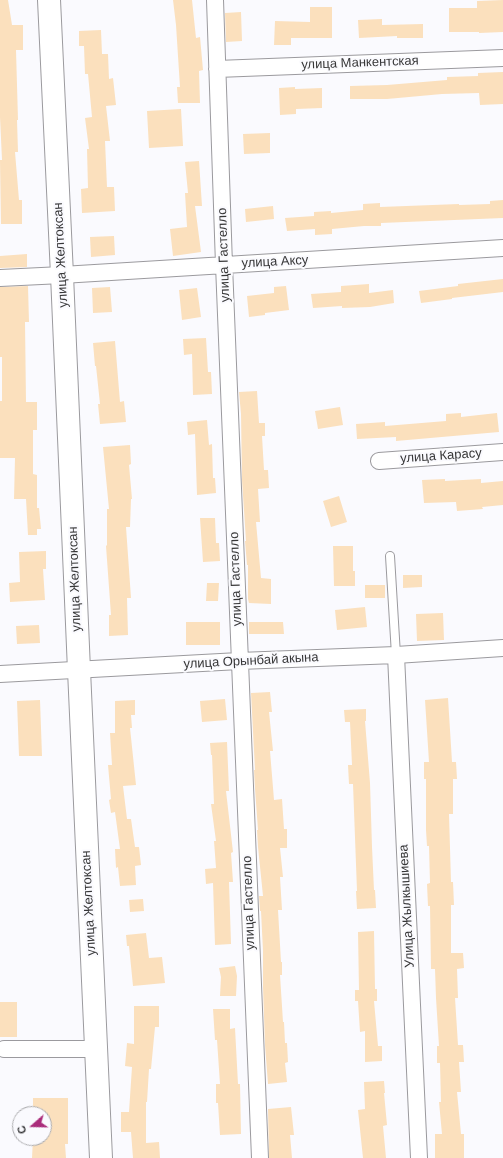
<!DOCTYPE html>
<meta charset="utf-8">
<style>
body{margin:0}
#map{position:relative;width:503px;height:1158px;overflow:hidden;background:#fafafe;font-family:Arial,sans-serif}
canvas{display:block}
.north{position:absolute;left:12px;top:1106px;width:40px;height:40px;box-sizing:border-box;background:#fafafe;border:1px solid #acacaf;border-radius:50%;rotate:250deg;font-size:11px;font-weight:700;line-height:16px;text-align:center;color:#373738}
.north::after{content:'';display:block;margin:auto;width:14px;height:18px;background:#aa2c7b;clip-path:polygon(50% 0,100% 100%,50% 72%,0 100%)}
</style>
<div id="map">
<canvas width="503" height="1158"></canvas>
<div class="north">С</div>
</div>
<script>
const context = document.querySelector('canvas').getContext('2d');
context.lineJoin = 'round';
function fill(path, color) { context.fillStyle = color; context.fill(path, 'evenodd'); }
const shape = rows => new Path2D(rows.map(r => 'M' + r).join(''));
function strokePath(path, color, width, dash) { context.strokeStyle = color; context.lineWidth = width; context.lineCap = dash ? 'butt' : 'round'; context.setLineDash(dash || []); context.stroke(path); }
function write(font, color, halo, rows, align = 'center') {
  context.font = font + ' Arial,sans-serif'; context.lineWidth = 4; context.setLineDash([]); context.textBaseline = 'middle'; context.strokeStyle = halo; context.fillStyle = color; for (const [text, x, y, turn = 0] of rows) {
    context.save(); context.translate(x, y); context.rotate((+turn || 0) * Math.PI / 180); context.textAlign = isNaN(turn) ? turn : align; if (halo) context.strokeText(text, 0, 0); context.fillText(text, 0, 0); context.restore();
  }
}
const building = shape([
 [0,0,8,0,12,25,23,25,23,50,16,50,18,120,17,120,18,152,15,152,19,200,22,200,22,224,1,224,0,160,2,160,0,117],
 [173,0,192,0,196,38,200,37,203,70,199,71,200,103,178,103,177,87,180,87,176,25],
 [503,0,503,32,479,33,479,32,449,32,449,8,477,8,477,1],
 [310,7,332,7,332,38,291,38,291,45,274,45,275,21,310,22],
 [241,12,242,41,226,42,225,13],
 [382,19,382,25,423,24,423,38,397,38,397,36,359,38,358,20],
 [101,30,102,54,108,54,109,79,113,78,116,105,106,106,110,141,105,141,107,187,114,187,115,211,82,213,81,189,88,188,87,149,89,149,85,118,92,117,88,74,85,74,84,46,79,46,79,31],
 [503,72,503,104,480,105,479,93,442,94,387,99,350,99,350,86,387,85,447,80,447,77,478,76,478,73],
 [295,87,295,89,322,88,322,108,296,109,296,114,280,115,279,88],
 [181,109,183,146,149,148,147,111],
 [270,133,270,153,244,154,243,134],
 [199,161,202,206,195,206,201,252,173,256,170,229,187,227,185,193,188,193,185,162],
 [503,200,503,218,381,223,381,226,364,226,332,229,332,234,315,235,315,229,287,231,285,218,314,216,314,212,331,211,331,213,363,210,363,204,380,203,380,207,459,204,459,205,490,204,490,201],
 [273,206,274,219,246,222,245,209],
 [114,236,115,255,91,257,90,237],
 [27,254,27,267,0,268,0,256],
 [503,279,503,292,452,298,452,299,421,303,419,291,458,286,458,284],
 [369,284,369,293,393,290,394,303,370,307,342,308,342,306,313,308,311,294,341,292,341,286],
 [28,286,29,322,25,322,26,402,37,402,37,430,33,430,33,474,37,475,37,508,39,508,41,529,37,529,37,535,28,535,26,499,14,499,15,458,0,458,0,401,2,401,2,357,0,357,0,287],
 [286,286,289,310,265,313,265,315,249,317,247,296,274,293,274,287],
 [110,287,112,312,93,313,92,288],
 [197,288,201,317,182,320,179,290],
 [206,338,208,372,211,372,212,394,193,395,192,354,184,355,183,339],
 [115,341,120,402,124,401,126,422,100,424,98,404,100,404,96,366,95,366,93,343],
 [257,391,259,423,265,423,265,436,262,436,264,470,268,470,269,488,258,489,260,522,256,522,261,578,271,579,271,604,249,603,248,599,248,565,247,565,245,541,246,541,242,480,241,414,239,392],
 [340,407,343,425,318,429,315,411],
 [461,413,461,417,497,413,499,432,396,441,396,437,357,439,356,424,385,422,385,426,446,421,446,414],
 [207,420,209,445,212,444,213,478,215,478,216,493,197,495,195,434,188,435,187,422],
 [130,445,131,464,129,465,132,499,131,499,130,527,126,527,131,598,127,598,128,635,109,636,109,615,111,615,106,546,107,545,107,509,109,509,103,447],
 [445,479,445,481,481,479,481,483,503,481,503,505,482,507,483,509,457,511,456,502,424,503,422,480],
 [339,496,347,522,331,527,323,501],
 [200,518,215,518,216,543,219,543,220,561,203,562],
 [333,546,353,546,353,571,355,571,355,586,334,586],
 [46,551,46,569,43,569,45,600,10,602,9,583,20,582,19,552],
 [403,575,422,575,422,587,403,588],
 [207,583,219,583,218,601,206,601],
 [365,585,385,585,385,598,365,598],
 [365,607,367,627,337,630,335,610],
 [443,613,444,640,417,641,416,614],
 [186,622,220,622,220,645,186,645],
 [249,622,283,622,284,634,249,634],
 [39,625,40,643,17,644,16,626],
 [270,692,272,712,269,712,273,751,270,751,274,800,282,799,284,829,287,829,287,848,280,848,283,877,280,877,282,910,278,910,281,962,282,962,282,975,280,975,283,1022,284,1022,285,1043,287,1043,288,1062,285,1063,287,1082,268,1084,265,1045,263,987,263,951,261,911,260,911,259,896,263,896,258,847,257,830,258,830,255,789,254,770,255,770,251,693],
 [448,698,452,762,456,762,457,779,453,779,453,814,449,814,451,882,453,882,454,905,451,905,451,953,463,953,464,968,457,969,458,998,455,998,458,1045,463,1045,464,1062,459,1062,461,1092,457,1092,461,1134,464,1134,464,1158,435,1158,435,1134,442,1134,439,1102,441,1102,440,1063,437,1063,437,1046,439,1046,436,998,435,969,431,969,430,906,428,906,427,884,430,883,429,846,427,846,426,830,426,779,424,779,424,762,429,762,425,700],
 [225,699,227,720,202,722,200,701],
 [40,700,42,756,19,756,17,701],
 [135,700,135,715,131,715,132,728,130,728,136,785,123,786,127,819,131,819,135,847,139,847,141,865,135,866,136,885,120,886,118,867,116,868,115,849,120,849,115,812,111,813,109,800,111,799,108,765,112,765,110,733,115,733,115,701],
 [366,709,366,721,365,721,370,783,372,847,374,890,375,890,376,908,357,909,356,891,357,891,353,784,349,784,348,765,352,765,350,722,345,722,344,710],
 [227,742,229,791,226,791,233,852,231,853,233,882,229,882,231,944,215,945,213,883,206,884,205,869,216,868,214,841,216,841,211,804,214,804,212,755,211,755,210,743],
 [143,899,144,911,130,912,129,900],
 [374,931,375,989,377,989,377,1001,374,1001,378,1046,382,1046,382,1061,365,1062,365,1031,360,1032,358,1001,355,1001,355,990,359,990,358,932],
 [146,933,149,958,162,957,165,983,133,986,129,946,127,946,126,935],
 [235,966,237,976,236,996,220,996,221,977,219,968],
 [0,1002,17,1002,17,1037,0,1037],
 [134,1006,159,1006,159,1027,155,1027,151,1069,149,1069,147,1102,146,1102,146,1143,159,1142,160,1158,133,1158,131,1132,121,1132,121,1112,129,1112,132,1067,125,1066,127,1043,134,1044],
 [213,1009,230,1009,230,1029,235,1028,238,1084,240,1084,241,1134,220,1135,218,1103,216,1103,216,1084,220,1084,217,1040,215,1040],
 [384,1081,385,1093,384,1093,387,1125,383,1126,386,1158,363,1158,358,1110,365,1109,364,1082],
 [33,1098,68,1098,68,1144,65,1144,66,1158,32,1158,33,1138,44,1138,44,1114,33,1114],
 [291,1107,294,1135,290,1135,292,1158,269,1158,268,1109]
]);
const service = shape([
 [390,556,396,655]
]);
const minor = shape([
 [215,0,224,265,260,1158],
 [217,69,503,58],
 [0,278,62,275,503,248],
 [379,461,503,452],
 [396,655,419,1158],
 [0,674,239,661,396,655,503,648],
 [4,1049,96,1049]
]);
const secondary = shape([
 [49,0,62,275,79,670,101,1158]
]);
const streetNames = [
 ["улица Манкентская",360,63,-2],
 ["улица Желтоксан",61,255,-93],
 ["улица Гастелло",224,255,-92],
 ["улица Аксу",275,262,-3],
 ["улица Карасу",441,456,-4],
 ["улица Желтоксан",75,579,-92],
 ["улица Гастелло",236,579,-92],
 ["улица Орынбай акына",251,661,-3],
 ["улица Желтоксан",89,903,-93],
 ["улица Гастелло",249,903,-92],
 ["Улица Жылкышиева",407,906,-93]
];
fill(building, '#fbe0bd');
strokePath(service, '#9b9a9e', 10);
strokePath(minor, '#9b9a9e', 18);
strokePath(secondary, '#9b9a9e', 24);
strokePath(service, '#fff', 8);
strokePath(minor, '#fff', 16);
strokePath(secondary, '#fff', 22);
write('13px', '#373738', '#fafafe', streetNames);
</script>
